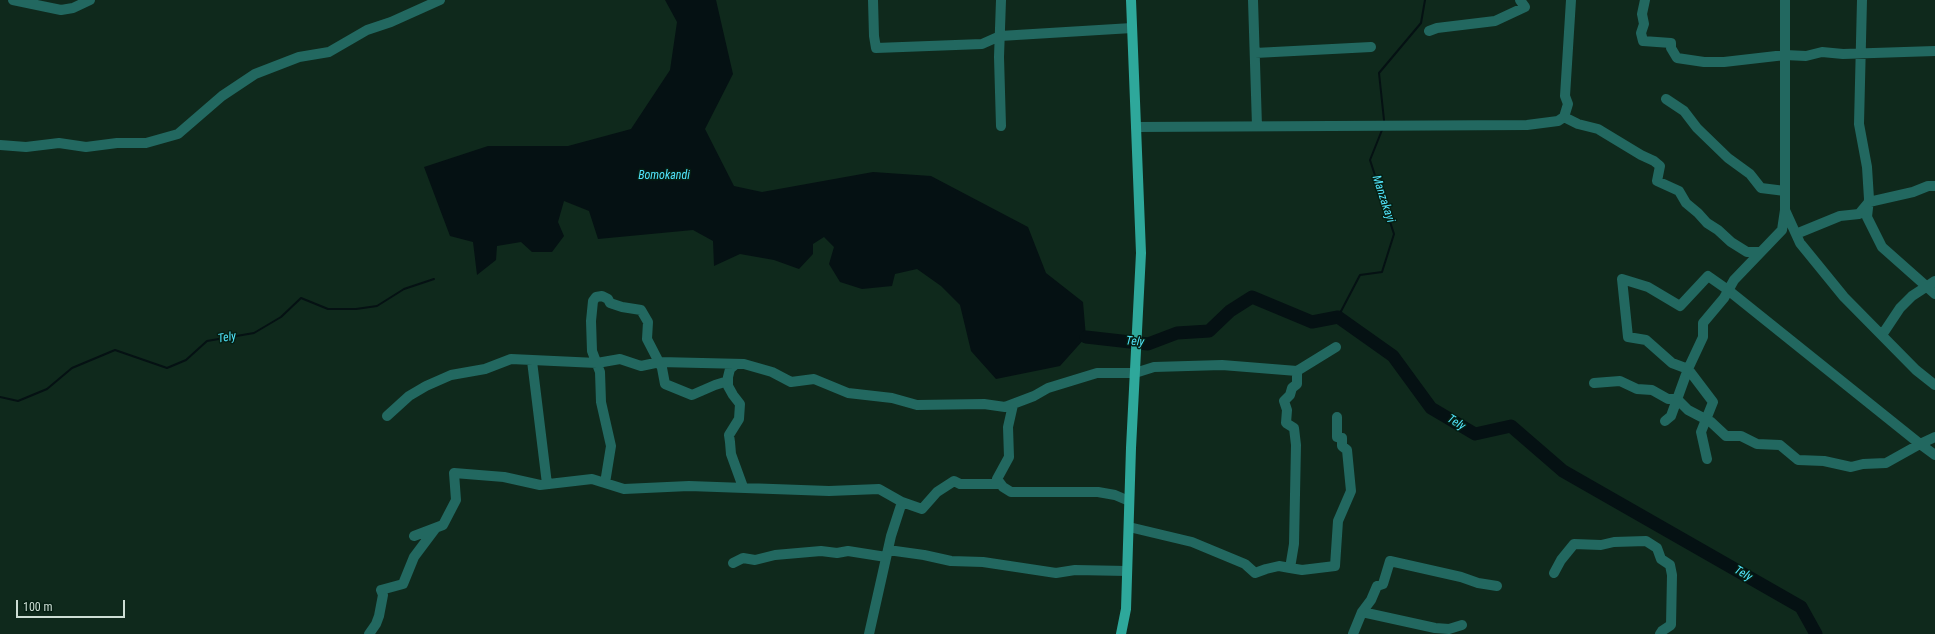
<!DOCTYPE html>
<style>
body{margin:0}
#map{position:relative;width:1935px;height:634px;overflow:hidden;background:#0f291c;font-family:"Roboto Condensed",sans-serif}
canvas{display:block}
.scale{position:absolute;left:16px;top:600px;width:109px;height:18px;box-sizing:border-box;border:2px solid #cdddd4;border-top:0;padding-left:5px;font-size:12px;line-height:14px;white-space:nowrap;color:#cdddd4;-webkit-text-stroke:3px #051f13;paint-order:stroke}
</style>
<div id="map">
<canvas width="1935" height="634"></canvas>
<div class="scale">100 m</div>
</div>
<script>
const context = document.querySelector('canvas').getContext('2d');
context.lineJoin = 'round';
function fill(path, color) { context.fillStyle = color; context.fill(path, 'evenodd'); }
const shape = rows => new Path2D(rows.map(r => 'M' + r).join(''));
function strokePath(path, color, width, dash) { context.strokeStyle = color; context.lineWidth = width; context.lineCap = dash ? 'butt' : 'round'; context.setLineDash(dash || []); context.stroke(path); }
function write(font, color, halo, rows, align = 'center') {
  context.font = font + ' "Roboto Condensed",sans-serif'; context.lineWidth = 3; context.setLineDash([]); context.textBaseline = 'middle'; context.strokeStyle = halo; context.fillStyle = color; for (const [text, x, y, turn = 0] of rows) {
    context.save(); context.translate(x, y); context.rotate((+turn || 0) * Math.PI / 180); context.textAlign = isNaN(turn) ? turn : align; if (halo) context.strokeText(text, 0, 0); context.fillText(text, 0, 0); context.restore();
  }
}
const water = shape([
 [665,0,716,0,733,74,705,129,734,186,762,192,873,172,931,176,1028,227,1046,273,1083,302,1086,337,1060,366,996,379,971,351,960,305,941,286,917,269,895,274,892,286,862,289,840,282,829,264,834,247,824,237,813,244,813,254,799,269,774,260,740,254,714,266,713,241,693,230,598,239,589,211,564,201,558,222,564,236,552,252,532,252,521,242,497,246,496,260,477,275,473,242,450,236,424,167,488,146,568,146,631,129,670,70,677,22]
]);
const stream = shape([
 [1384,120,1379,73,1421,23,1425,0],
 [1338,317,1360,275,1382,272,1394,234,1370,160,1382,130],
 [0,397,18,401,47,389,72,368,115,350,167,368,186,360,207,341,254,333,281,317,301,298,328,309,356,309,377,306,404,289,434,279]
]);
const river = shape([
 [1086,337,1148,344,1177,333,1209,331,1230,311,1252,297,1312,322,1338,317,1393,356,1431,408,1475,434,1511,426,1563,471,1801,607,1816,634]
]);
const minor = shape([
 [13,0,61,10,73,8,90,0],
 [873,0,874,36,876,48,982,44,1000,36,1132,28],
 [1253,0,1257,126],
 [1645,0,1642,14,1644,24,1641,33,1643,41,1671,43,1671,48,1677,58,1704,62,1724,62,1785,55,1806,56,1822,52,1843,54,1935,51],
 [1862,0,1859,124,1867,167,1869,199,1867,217,1882,247,1935,294],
 [1429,31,1437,28,1495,21,1525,7,1520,0],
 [1255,53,1371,47],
 [1666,99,1684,111,1697,128,1728,158,1750,174,1761,188,1785,191],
 [1564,117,1578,124,1598,129,1641,155,1654,161,1660,166,1657,181,1679,191,1686,203,1698,213,1707,223,1718,230,1731,242,1747,252,1759,252],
 [1001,126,999,57,1001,0],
 [1136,127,1527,125,1558,121,1564,117,1568,104,1565,96,1571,0],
 [0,145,26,147,59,143,86,147,117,143,146,143,178,134,222,96,255,74,299,57,329,52,367,30,391,22,440,0],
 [1785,210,1800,243,1844,297,1916,370,1935,385],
 [1796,234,1840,216,1859,214,1869,202,1913,192,1928,186,1935,186],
 [1882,335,1900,308,1912,296,1935,281],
 [532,361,547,484],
 [736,364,730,369,728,377,728,386,733,395,740,404,739,419,729,435,730,442,731,454,743,487],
 [1594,383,1620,381,1637,389,1652,390,1668,399,1677,399,1688,410,1711,422,1726,436,1741,436,1757,444,1780,445,1798,460,1824,461,1851,467,1863,464,1886,463,1920,444,1935,455],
 [1013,405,1008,427,1009,457,997,479,1003,487,1011,492,1098,492,1115,495,1129,501],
 [387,416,409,396,426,386,451,375,485,369,511,359,597,363,620,359,641,366,660,362,744,364,772,372,791,382,814,379,848,393,892,398,917,405,984,404,1005,407,1034,396,1048,388,1097,373,1135,373,1154,367,1222,365,1297,371,1336,347],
 [1665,421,1671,416,1688,369,1703,337,1703,323,1724,298,1734,280,1782,230,1785,210,1785,0],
 [1707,459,1701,432,1713,402,1688,369,1672,363,1646,340,1628,337,1622,279,1648,287,1680,306,1708,276,1728,290,1920,444,1935,437],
 [605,483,611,446,601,402,600,372,592,351,591,321,593,301,596,297,602,296,608,299,610,303,622,307,641,310,648,322,647,339,662,368,665,384,692,395,715,385,728,381],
 [902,502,922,509,937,492,954,481,960,484,1000,484],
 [1129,527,1192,542,1245,564,1255,573,1266,569,1279,566,1290,568,1294,544,1296,445,1294,428,1286,423,1287,410,1284,401,1290,395,1292,388,1297,384,1297,371],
 [414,536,443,525,456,500,454,473,504,477,540,485,592,479,624,489,689,486,829,491,879,489,902,502,891,536,869,634],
 [888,550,924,555,951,561,983,562,1056,573,1075,570,1127,571],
 [733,563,743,558,755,560,775,555,821,551,837,553,848,551,886,557],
 [1290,568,1302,570,1335,566,1338,521,1351,491,1347,450,1342,446,1342,438,1337,437,1337,417],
 [1554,573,1561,560,1574,544,1601,545,1614,542,1646,541,1657,548,1661,559,1670,565,1672,575,1671,625,1662,631,1660,634],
 [1362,612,1435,628,1449,629,1462,625],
 [369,634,376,624,379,616,383,595,381,590,403,584,414,557,435,529],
 [1353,634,1362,612,1371,600,1377,586,1383,584,1390,561,1461,577,1478,583,1497,586]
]);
const major = shape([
 [1121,634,1126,609,1131,448,1141,253,1131,0]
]);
const waterNames = [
 ["Bomokandi",664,176],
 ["Manzakayi",1383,199,72],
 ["Tely",227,338,-10],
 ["Tely",1135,342,5],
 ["Tely",1456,423,31],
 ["Tely",1743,574,30]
];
fill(water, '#051113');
strokePath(stream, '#051113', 2);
strokePath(river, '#051113', 13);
strokePath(minor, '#226860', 10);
strokePath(major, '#2ea89b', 10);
write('italic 12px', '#51e3f9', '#051f13', waterNames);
</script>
